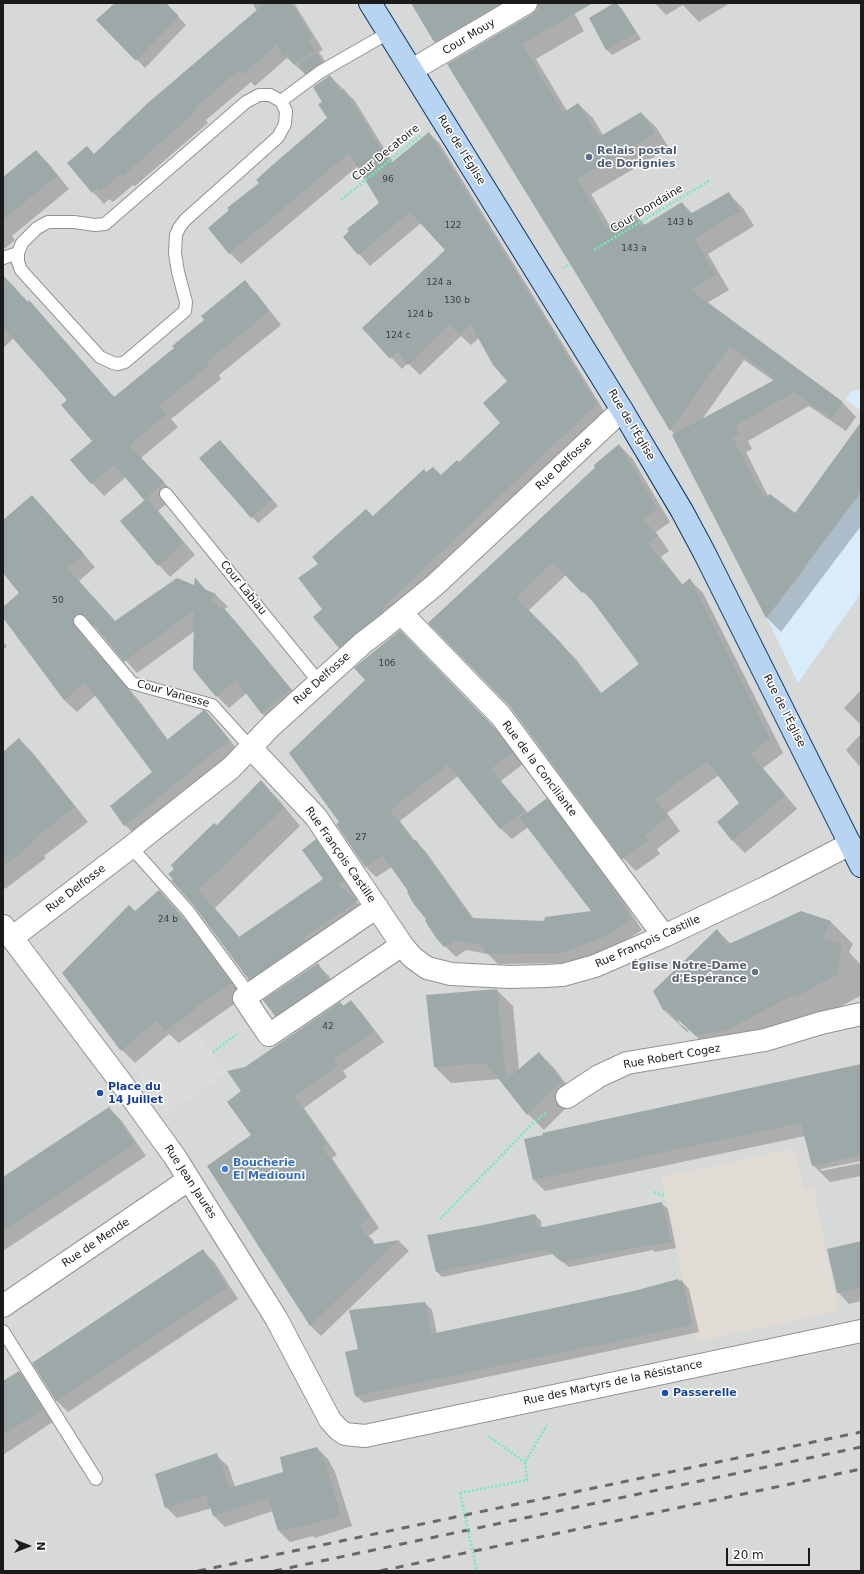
<!DOCTYPE html>
<meta charset="utf-8">
<style>
body{margin:0}
#map{position:relative;width:864px;height:1574px;overflow:hidden;background:#e1eaeb;font-family:"DejaVu Sans",sans-serif}
canvas{display:block}
.frame{position:absolute;inset:0;border:4px solid #1b1b1b;pointer-events:none}
.north{position:absolute;left:8px;top:1526px;width:40px;height:40px;-webkit-text-stroke:3px #fff;paint-order:stroke;rotate:90deg;font-size:11px;font-weight:700;line-height:16px;text-align:center;color:#1b1b1b}
.north::after{content:'';display:block;margin:auto;width:14px;height:18px;background:#1b1b1b;clip-path:polygon(50% 0,100% 100%,50% 72%,0 100%)}
.scale{position:absolute;left:726px;top:1548px;width:84px;height:18px;box-sizing:border-box;border:2px solid #1b1b1b;border-top:0;padding-left:5px;font-size:12px;line-height:14px;white-space:nowrap;color:#1b1b1b;-webkit-text-stroke:3px #fff;paint-order:stroke}
</style>
<div id="map">
<canvas width="864" height="1574"></canvas>
<div class="frame"></div>
<div class="north">N</div>
<div class="scale">20 m</div>
</div>
<script>
const context = document.querySelector('canvas').getContext('2d');
context.lineJoin = 'round';
function fill(path, color) { context.fillStyle = color; context.fill(path, 'evenodd'); }
const shape = rows => new Path2D(rows.map(r => 'M' + r).join(''));
function strokePath(path, color, width, dash) { context.strokeStyle = color; context.lineWidth = width; context.lineCap = dash ? 'butt' : 'round'; context.setLineDash(dash || []); context.stroke(path); }
function write(font, color, halo, rows, align = 'center') {
  context.font = font + ' "DejaVu Sans",sans-serif'; context.lineWidth = 3; context.setLineDash([]); context.textBaseline = 'middle'; context.strokeStyle = halo; context.fillStyle = color; for (const [text, x, y, turn = 0] of rows) {
    context.save(); context.translate(x, y); context.rotate((+turn || 0) * Math.PI / 180); context.textAlign = isNaN(turn) ? turn : align; if (halo) context.strokeText(text, 0, 0); context.fillText(text, 0, 0); context.restore();
  }
}
const residential = shape([
 [3,3,861,3,861,1571,3,1571]
]);
const education = shape([
 [861,389,861,411,846,400,850,392],
 [861,422,861,593,798,683,767,618,806,567,788,553,806,498]
]);
const parking = shape([
 [188,1020,226,1073,166,1115,129,1062]
]);
const plaza = shape([
 [795,1148,804,1189,813,1187,839,1311,696,1342,661,1177]
]);
const shadow = shape([
 [116,3,165,3,186,25,145,68,98,20],
 [252,3,294,3,323,50,319,52,326,63,306,75,287,58,255,86,251,82,206,120,208,123,135,186,133,185,113,202,109,199,104,204,93,192,94,155,257,11],
 [411,3,569,3,584,31,536,59,567,111,578,104,593,118,603,135,641,113,656,127,669,148,591,194,610,226,633,213,645,225,682,203,693,214,728,193,743,208,754,226,708,254,729,290,707,303,842,402,856,417,846,431,809,406,748,441,752,449,746,452,768,496,796,514,861,423,861,526,781,632,767,618,673,436,675,435,671,430,612,330,449,64,533,15,538,9,539,5,534,6,449,56,435,42],
 [744,360,774,381,701,421],
 [616,3,622,9,641,39,612,55,606,49],
 [655,3,730,3,699,22,683,5,666,15],
 [330,76,355,101,393,163,429,133,440,144,607,416,350,659,339,647,323,610,319,564,426,473,441,476,459,463,501,423,509,381,479,338,471,345,461,336,420,375,408,363,402,369,364,328,447,250,421,223,370,266,344,237,380,203,358,166,241,264,230,253,260,183,329,119,324,102],
 [36,151,49,164,69,189,12,236,15,240,3,250,3,178],
 [245,282,257,294,281,325,219,375,221,379,171,419,178,427,141,458,176,495,158,511,195,555,170,577,159,565,146,500,126,477,104,496,92,483,93,441,69,400,14,338,3,348,3,288,28,303,29,302,115,398,176,348],
 [220,441,278,506,258,523,252,517],
 [619,445,632,458,670,522,656,532,669,551,661,557,683,585,690,580,703,593,783,753,763,768,797,809,745,853,732,840,740,803,719,775,667,813,680,831,657,849,660,854,636,871,623,858,512,708,429,623],
 [566,575,596,605,640,664,602,694,576,659,528,611],
 [32,496,95,567,79,581,116,622,195,586,196,579,207,591,216,595,228,607,224,609,236,622,302,702,274,725,261,713,247,693,229,708,217,696,195,631,137,673,95,626,88,627,85,632,86,639,141,703,168,740,206,712,218,725,240,753,137,837,125,825,154,772,96,695,77,712,64,700,3,617,3,609,20,594,4,572,3,573,3,522],
 [400,631,502,736,523,764,501,781,528,813,546,800,557,810,615,888,642,930,617,946,573,963,498,964,488,954,466,950,456,957,437,938,428,919,392,867,376,877,366,867,337,824,340,822,366,681],
 [458,776,501,829,512,839,528,827,593,912,545,922,474,919,426,852,415,841,400,821],
 [3,642,7,646,3,650],
 [861,690,861,725,844,708],
 [861,734,861,768,846,750],
 [19,739,33,753,88,822,44,856,46,858,5,889,3,887,3,753],
 [261,782,278,799,300,826,215,908,240,938,324,879,316,841,333,858,360,898,356,901,373,918,320,956,321,959,267,996,249,979,195,906,172,880,217,826],
 [159,892,195,930,244,997,179,1043,169,1034,135,1063,122,1050,63,973],
 [830,921,853,944,849,952,861,965,861,988,860,996,818,1019,719,1058,677,1018,679,1023,689,1031,687,1032,664,1010,654,992,717,930,731,944],
 [317,964,329,976,339,993,287,1027,275,1015],
 [497,990,513,1006,519,1070,539,1053,555,1069,576,1098,544,1130,528,1114,500,1079,451,1083,435,1067],
 [351,1001,361,1012,384,1042,343,1071,347,1077,304,1108,337,1155,332,1158,379,1228,369,1236,374,1241,372,1242,375,1245,399,1241,409,1251,321,1336,311,1326,208,1166,252,1136,242,1092,246,1068,340,1003,344,1006],
 [861,1066,861,1161,821,1169,821,1171,861,1163,861,1176,830,1182,813,1165,805,1136,545,1191,534,1180],
 [109,1108,121,1120,146,1156,3,1251,3,1178],
 [662,1204,668,1209,676,1248,655,1252,653,1250,569,1267,553,1254,442,1277,436,1271,484,1226,535,1215,541,1221,542,1228],
 [861,1242,861,1301,849,1304,838,1292],
 [203,1251,215,1263,238,1299,68,1412,56,1400],
 [682,1281,689,1289,699,1332,364,1403,356,1396,359,1350,425,1303,432,1310,437,1334],
 [19,1372,31,1384,54,1421,3,1455,3,1383],
 [317,1448,328,1459,335,1472,352,1526,315,1538,313,1536,290,1542,279,1531,273,1511,225,1527,214,1516,212,1508,177,1518,166,1507,216,1455,228,1466,235,1487,285,1473]
]);
const building = shape([
 [115,3,166,3,179,16,136,61,96,20],
 [265,3,291,3,312,38,309,40,315,51,293,64,287,54,283,56,277,45,242,75,239,70,195,108,197,110,123,176,121,174,100,191,97,188,92,193,67,163,87,146,94,154,149,102],
 [411,3,501,3,434,42],
 [538,3,593,3,522,44,563,113,578,103,599,137,641,112,655,133,577,179,606,228,633,212,641,227,682,202,690,214,729,192,740,211,694,239,716,275,691,290,843,402,831,418,794,392,735,426,739,434,733,438,763,498,770,494,795,513,861,422,861,492,766,618,672,435,776,379,730,346,670,431,583,285,447,64,532,14,537,9],
 [614,3,617,3,636,33,606,50,589,18],
 [317,53,322,62,305,74,299,63],
 [330,75,340,91,344,89,390,164,429,132,597,404,382,608,384,610,339,648,313,617,322,609,298,578,318,564,312,557,366,509,373,516,424,469,426,472,433,467,441,475,457,460,459,462,500,423,483,403,507,381,493,365,471,325,459,335,450,324,408,365,398,351,390,359,362,328,445,250,410,212,358,255,343,237,349,231,347,229,379,203,349,153,229,254,208,228,229,210,227,208,259,183,256,180,268,169,327,118,318,104,322,102,313,87],
 [36,150,57,176,3,220,3,177],
 [3,275,28,302,29,300,114,397,174,348,172,346,204,320,201,316,245,280,269,311,207,362,209,365,159,406,166,414,129,445,164,482,144,500,114,464,91,484,70,460,92,441,61,405,67,400,3,327],
 [220,440,272,499,251,518,199,458],
 [619,444,657,508,644,519,657,537,648,544,682,585,690,578,770,739,750,754,785,795,732,841,717,822,739,803,707,761,655,799,668,817,645,835,648,840,622,859,511,708,428,623,595,468,594,465],
 [553,562,582,593,585,591,639,664,600,694,562,644,516,597],
 [32,495,84,554,67,568,115,621,177,578,194,585,195,577,204,589,216,594,211,598,221,610,224,608,291,689,261,713,236,680,216,697,193,669,194,610,124,662,86,616,82,614,76,615,73,619,74,626,128,689,167,740,204,710,206,711,229,740,124,826,110,806,152,772,85,682,64,700,3,618,3,607,19,593,3,573,3,520],
 [147,498,184,543,158,566,120,521],
 [400,630,491,724,513,753,491,769,525,811,500,829,448,765,390,810,413,841,416,840,471,918,544,921,545,917,591,911,520,818,547,798,604,876,632,919,606,936,562,953,487,954,480,944,455,940,444,947,436,938,427,924,425,920,426,919,413,903,407,892,408,891,383,856,365,867,336,824,339,822,289,753,365,680,354,668],
 [19,738,75,807,31,841,33,843,3,866,3,752],
 [261,780,284,808,198,890,239,937,323,879,302,850,316,839,344,881,338,885,357,901,303,938,305,941,249,980,194,906,171,880,173,879,168,874,174,869,171,865,214,823,217,825],
 [159,890,182,916,232,984,208,999,165,1031,157,1020,121,1051,62,973,129,905,135,911],
 [801,911,831,921,823,938,841,944,838,974,795,997,793,995,731,1028,721,1031,696,1036,666,1009,663,1010,653,991,717,929,727,945],
 [318,963,328,980,275,1016,263,1000],
 [497,989,506,1080,539,1052,561,1081,527,1115,486,1063,434,1067,426,995],
 [351,1000,374,1031,333,1060,337,1066,294,1097,327,1144,322,1147,369,1217,359,1225,364,1229,362,1231,375,1244,399,1240,310,1326,207,1166,251,1135,227,1102,241,1091,227,1071,245,1067,340,1002,343,1006],
 [861,1064,861,1155,812,1166,801,1123,533,1180,524,1139,543,1135,542,1133],
 [109,1107,135,1143,3,1231,3,1177],
 [662,1202,671,1242,648,1246,648,1245,562,1262,546,1249,436,1272,427,1235,483,1225,535,1214,538,1228],
 [861,1241,861,1288,837,1293,827,1249],
 [203,1249,227,1287,56,1401,32,1363],
 [678,1279,679,1281,682,1280,692,1325,355,1396,345,1352,358,1349,349,1310,425,1302,431,1334,634,1291],
 [19,1371,43,1409,3,1435,3,1381],
 [317,1447,324,1460,341,1515,303,1527,302,1525,285,1530,285,1529,278,1531,268,1498,213,1516,206,1495,165,1508,155,1474,217,1453,229,1488,283,1472,280,1457]
]);
const path = shape([
 [341,200,421,135],
 [594,250,709,181],
 [563,268,570,264],
 [213,1052,238,1033],
 [654,1192,665,1196],
 [440,1219,533,1123,547,1112],
 [488,1436,525,1462],
 [460,1493,527,1480,525,1462,547,1425]
]);
const lane = shape([
 [259,95,270,95,281,101,286,111,285,124,278,137,185,220,179,228,176,235,175,253,178,272,186,302,185,311,125,362,118,364,113,363,100,357,21,270,18,262,18,253,22,243,37,228,48,222,74,222,95,225,105,224,246,102,259,95],
 [281,101,320,72,388,33],
 [3,258,18,253],
 [166,494,319,682],
 [80,621,132,683,212,705,251,748],
 [131,847,188,911,249,994],
 [3,1331,96,1479]
]);
const street = shape([
 [412,70,526,3],
 [401,613,501,716,664,936],
 [251,748,316,817,402,945,412,957,427,968,451,974,510,977,546,976,563,975,595,966,664,936,767,887,850,844],
 [377,907,244,998,258,1019,269,1035,402,945],
 [3,926,120,1081,175,1157,276,1318,330,1420,338,1429,345,1434,365,1436,861,1331],
 [13,937,131,847,231,768,271,726,363,643,385,626,435,585,622,410],
 [567,1097,599,1076,627,1063,765,1040,821,1023,861,1014],
 [3,1306,188,1180]
]);
const secondary = shape([
 [370,3,622,410,682,511,705,554,861,866]
]);
const rail = shape([
 [198,1571,861,1432],
 [274,1571,861,1447],
 [380,1571,861,1469]
]);
const pathBridge = shape([
 [460,1493,477,1571]
]);
const markers = [
 [589,157,4,"#5c6f8a"],
 [755,972,4,"#6b7280"],
 [100,1093,4,"#1a4fb4"],
 [225,1169,4,"#3f7fe0"],
 [665,1393,4,"#1a4fb4"]
];
const numberNames = [
 ["96",388,180],
 ["143 b",680,223],
 ["122",453,226],
 ["143 a",634,249],
 ["124 a",439,283],
 ["130 b",457,301],
 ["124 b",420,315],
 ["124 c",398,336],
 ["50",58,601],
 ["106",387,664],
 ["27",361,838],
 ["24 b",168,920],
 ["42",328,1027]
];
const streetNames = [
 ["Cour Mouy",469,37,-31],
 ["Rue de l'Église",461,150,58],
 ["Cour Decatoire",386,153,-39],
 ["Cour Dondaine",647,209,-31],
 ["Rue de l'Église",631,425,59],
 ["Rue Delfosse",564,464,-43],
 ["Cour Labiau",243,588,51],
 ["Rue Delfosse",322,679,-42],
 ["Cour Vanesse",173,694,16],
 ["Rue de l'Église",784,711,63],
 ["Rue de la Conciliante",539,769,53],
 ["Rue François Castille",340,855,55],
 ["Rue Delfosse",76,889,-37],
 ["Rue François Castille",648,942,-24],
 ["Rue Robert Cogez",672,1057,-10],
 ["Rue Jean Jaurès",190,1182,57],
 ["Rue de Mende",96,1243,-34],
 ["Rue des Martyrs de la Résistance",613,1383,-12]
];
const serviceNames = [
 ["Relais postal",597,151],
 ["de Dorignies",597,164]
];
const worshipNames = [
 ["Église Notre-Dame",747,966],
 ["d'Espérance",747,979]
];
const transitNames = [
 ["Place du",108,1087],
 ["14 Juillet",108,1100],
 ["Passerelle",673,1393]
];
const shopNames = [
 ["Boucherie",233,1163],
 ["El Mediouni",233,1176]
];
fill(residential, '#d7d9d8');
fill(education, '#d9ecfc');
fill(parking, '#dbdbdb');
fill(plaza, '#e1dbd5');
fill(shadow, '#0003');
fill(building, '#9da9a8');
strokePath(lane, '#929292', 14);
strokePath(street, '#929292', 24);
strokePath(secondary, '#0d3366', 24);
strokePath(path, '#70edb6', 2.5, [2, 2]);
strokePath(lane, '#fff', 12);
strokePath(street, '#fff', 22);
strokePath(secondary, '#b7d4f3', 22);
strokePath(rail, '#696969', 3, [8, 8]);
strokePath(pathBridge, '#70edb6', 2.5, [2, 2]);
for (const [x, y, r, color] of markers) { const dot = new Path2D(); dot.arc(x, y, r, 0, 2 * Math.PI); context.fillStyle = color; context.fill(dot); strokePath(dot, '#fff', 1.5); }
write('9px', '#3c3e3e', null, numberNames);
write('11px', '#1b1b1b', '#fff', streetNames);
write('bold 11px', '#4e5e75', '#fff', serviceNames, 'left');
write('bold 11px', '#5b616d', '#fff', worshipNames, 'right');
write('bold 11px', '#164399', '#fff', transitNames, 'left');
write('bold 11px', '#366cbe', '#fff', shopNames, 'left');
</script>
